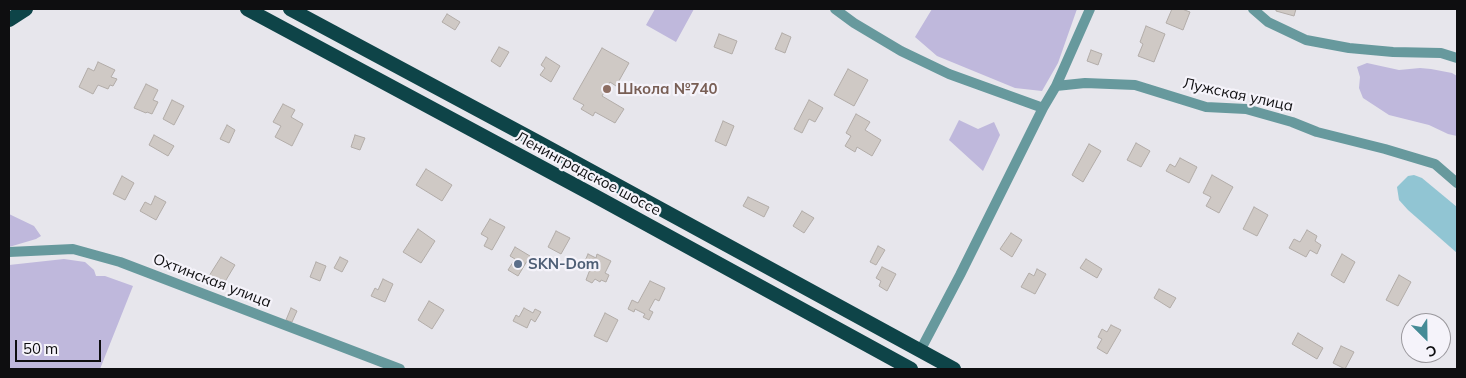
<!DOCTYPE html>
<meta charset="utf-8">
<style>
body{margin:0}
#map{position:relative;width:1466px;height:378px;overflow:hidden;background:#e7e6ec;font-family:Mulish,sans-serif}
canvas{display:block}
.frame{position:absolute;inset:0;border:10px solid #0e0e10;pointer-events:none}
.north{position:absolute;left:1401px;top:313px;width:50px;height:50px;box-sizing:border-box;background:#f5f3fa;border:1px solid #99979c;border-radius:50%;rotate:157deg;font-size:14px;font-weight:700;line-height:20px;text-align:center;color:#0e0e10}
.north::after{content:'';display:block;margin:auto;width:18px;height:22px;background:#458b96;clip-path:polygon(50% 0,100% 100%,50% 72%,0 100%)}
.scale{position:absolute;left:15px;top:340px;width:86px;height:22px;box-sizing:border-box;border:2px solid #0e0e10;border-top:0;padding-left:6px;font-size:15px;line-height:18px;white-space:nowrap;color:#0e0e10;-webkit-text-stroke:4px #f5f3fa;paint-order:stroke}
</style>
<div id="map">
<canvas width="1466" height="378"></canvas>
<div class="frame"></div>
<div class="north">С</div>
<div class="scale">50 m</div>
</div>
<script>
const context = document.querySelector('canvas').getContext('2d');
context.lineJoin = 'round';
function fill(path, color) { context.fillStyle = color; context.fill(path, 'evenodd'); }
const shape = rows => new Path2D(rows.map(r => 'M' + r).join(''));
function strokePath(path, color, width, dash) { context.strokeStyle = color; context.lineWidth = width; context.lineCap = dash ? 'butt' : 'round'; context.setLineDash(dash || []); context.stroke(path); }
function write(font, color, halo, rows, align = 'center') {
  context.font = font + ' Mulish,sans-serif'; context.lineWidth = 4.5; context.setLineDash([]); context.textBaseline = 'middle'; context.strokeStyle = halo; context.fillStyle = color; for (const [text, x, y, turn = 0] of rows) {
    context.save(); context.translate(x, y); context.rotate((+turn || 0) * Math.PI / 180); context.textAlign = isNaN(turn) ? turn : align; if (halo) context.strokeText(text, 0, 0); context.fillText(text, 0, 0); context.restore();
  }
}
const green = shape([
 [655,9,694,9,676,42,646,25],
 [932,9,1077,9,1058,63,1042,91,1015,88,937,56,915,37],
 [1367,63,1399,70,1420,68,1431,69,1452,73,1457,76,1457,136,1448,134,1429,125,1389,115,1363,98,1359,88,1360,77,1357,67],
 [959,120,978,129,994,122,1000,135,983,171,949,140],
 [9,214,34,226,41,236,36,239,9,247],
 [64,259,85,262,94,270,96,276,105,276,133,286,100,369,9,369,9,265]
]);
const water = shape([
 [1414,175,1422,178,1457,207,1457,253,1408,210,1399,200,1397,187,1408,176]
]);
const building = shape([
 [1172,9,1182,9,1190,12,1183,30,1166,23,1172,9],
 [1276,9,1296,9,1294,16,1276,11,1276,9],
 [447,14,460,22,455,30,442,22,447,14],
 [1146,26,1165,34,1154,62,1138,56,1143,44,1140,42,1146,26],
 [782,33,791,37,785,53,775,49,782,33],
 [719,34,737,41,732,54,714,47,719,34],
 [499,47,509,52,500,67,491,61,499,47],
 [602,48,629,63,616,86,610,82,602,96,624,109,615,123,595,112,593,116,581,109,584,105,573,99,602,48],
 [1091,50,1102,54,1098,65,1087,61,1091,50],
 [546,57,560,66,551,82,540,75,545,68,541,65,546,57],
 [98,62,115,70,111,77,117,79,113,86,110,85,108,89,98,85,93,94,79,87,88,68,94,71,98,62],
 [848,69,868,80,854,106,834,95,848,69],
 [146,84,158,90,153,100,158,102,152,114,147,112,146,113,134,108,146,84],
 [172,100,184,106,174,125,163,119,172,100],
 [809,100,823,108,815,122,809,119,802,133,794,129,809,100],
 [283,104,295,110,291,117,303,124,292,146,275,137,281,126,273,122,283,104],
 [856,114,870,122,865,130,881,140,872,156,857,147,855,152,845,146,851,136,846,133,856,114],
 [723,121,734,126,726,146,715,141,723,121],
 [227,125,235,130,229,143,220,139,227,125],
 [154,135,174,146,168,156,149,145,154,135],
 [355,135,365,138,360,150,351,147,355,135],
 [1136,143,1150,151,1141,167,1127,160,1136,143],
 [1089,144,1101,151,1083,182,1072,175,1089,144],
 [1180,158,1197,167,1189,183,1166,171,1170,164,1175,167,1180,158],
 [426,169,452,185,442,201,416,185,426,169],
 [1212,175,1233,187,1219,213,1206,206,1211,197,1203,193,1212,175],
 [122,176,134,183,125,200,113,194,122,176],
 [155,196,166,202,156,220,140,211,145,202,151,205,155,196],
 [748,197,769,207,764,217,743,206,748,197],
 [1254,207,1268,215,1257,236,1243,229,1254,207],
 [802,211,814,218,804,233,793,226,802,211],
 [490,219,505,227,492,250,484,246,488,238,481,234,490,219],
 [418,229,435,241,421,263,403,252,418,229],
 [1307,230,1317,236,1315,241,1321,245,1317,254,1310,250,1306,257,1289,248,1294,239,1300,242,1307,230],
 [556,231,570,238,561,254,548,247,556,231],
 [1011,233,1022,240,1012,257,1000,249,1011,233],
 [878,246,885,250,876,265,870,262,878,246],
 [515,247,530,256,518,276,508,270,515,259,510,256,515,247],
 [588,254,596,258,597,254,611,261,605,273,609,275,606,282,601,280,600,282,595,279,592,283,586,280,592,264,585,261,588,254],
 [1342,254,1355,262,1344,283,1331,275,1342,254],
 [221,257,235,265,223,285,209,276,221,257],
 [340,257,348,261,342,272,334,268,340,257],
 [1086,259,1102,269,1097,278,1080,268,1086,259],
 [316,262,326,266,320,281,310,277,316,262],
 [882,267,896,274,887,291,879,286,881,281,876,278,882,267],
 [1037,269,1046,274,1035,294,1021,287,1029,273,1034,276,1037,269],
 [1399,275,1411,282,1398,306,1386,300,1399,275],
 [383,279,393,284,385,302,371,296,375,288,378,290,383,279],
 [650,281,665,288,659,301,655,299,649,310,653,312,649,320,643,317,645,314,635,309,634,312,628,309,632,300,638,303,650,281],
 [1159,289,1176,298,1170,308,1154,298,1159,289],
 [429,301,444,310,432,329,418,320,429,301],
 [291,308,297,311,292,322,286,320,291,308],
 [524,308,533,313,535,309,541,312,535,322,531,319,527,328,513,321,516,315,519,317,524,308],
 [605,313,618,320,607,342,594,336,605,313],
 [1111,325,1121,330,1107,354,1097,348,1102,339,1098,337,1102,329,1107,332,1111,325],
 [1298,333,1323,348,1317,359,1292,344,1298,333],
 [1341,346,1354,352,1345,369,1333,363,1341,346]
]);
const minor = shape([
 [835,9,854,23,901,51,949,74,1043,108],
 [1253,9,1268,22,1306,40,1349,48,1393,52,1441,53,1457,58],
 [1056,86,1085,83,1135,85,1206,107,1246,109,1292,122,1317,132,1385,149,1435,164,1457,183],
 [9,252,73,249,120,262,400,369],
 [920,351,960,275,1043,108,1056,86,1090,9]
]);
const trunk = shape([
 [247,9,595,196,911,369],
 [290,9,538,142,954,369],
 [9,20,26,9]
]);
const markers = [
 [607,89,5,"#8d6e63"],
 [518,264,5,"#5c6f8a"]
];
const educationNames = [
 ["Школа №740",617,89]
];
const streetNames = [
 ["Лужская улица",1238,95,12],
 ["Ленинградское шоссе",588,174,28],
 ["Охтинская улица",212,281,21]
];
const serviceNames = [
 ["SKN-Dom",528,264]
];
fill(green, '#bfb8dc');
fill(water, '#91c5d3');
fill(building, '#cfc9c5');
strokePath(building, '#b2aca8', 1);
strokePath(minor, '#67999d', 10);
strokePath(trunk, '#0e4448', 14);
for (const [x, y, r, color] of markers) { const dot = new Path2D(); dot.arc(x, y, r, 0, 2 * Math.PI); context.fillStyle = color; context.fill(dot); strokePath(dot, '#f5f3fa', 2); }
write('bold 15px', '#785e54', '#f5f3fa', educationNames, 'left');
write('15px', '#0e0e10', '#f5f3fa', streetNames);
write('bold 15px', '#4e5e75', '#f5f3fa', serviceNames, 'left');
</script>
